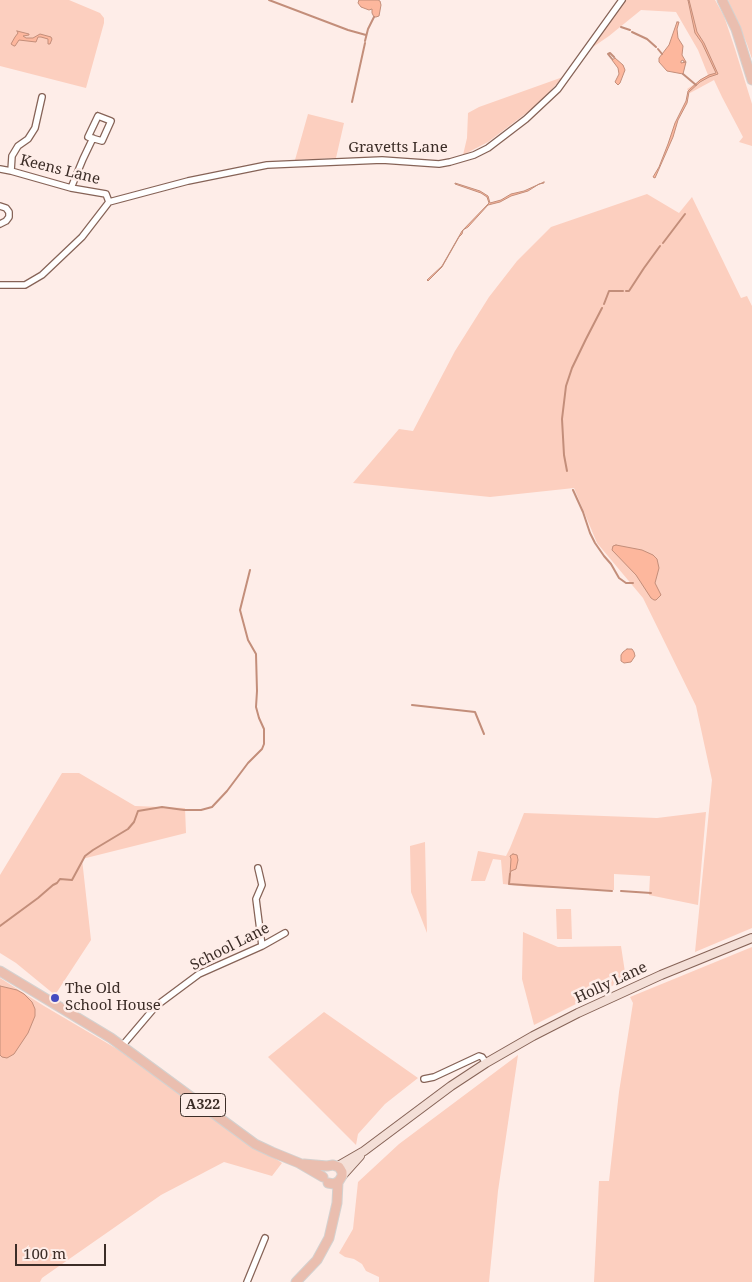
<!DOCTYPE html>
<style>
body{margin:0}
#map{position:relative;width:752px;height:1282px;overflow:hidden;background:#feede8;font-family:"Noto Serif",serif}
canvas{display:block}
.scale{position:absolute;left:15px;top:1244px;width:91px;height:22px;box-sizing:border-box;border:2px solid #3c2d27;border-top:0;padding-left:6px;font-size:15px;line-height:18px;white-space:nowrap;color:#3c2d27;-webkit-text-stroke:4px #feede8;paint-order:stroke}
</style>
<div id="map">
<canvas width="752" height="1282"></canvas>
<div class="scale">100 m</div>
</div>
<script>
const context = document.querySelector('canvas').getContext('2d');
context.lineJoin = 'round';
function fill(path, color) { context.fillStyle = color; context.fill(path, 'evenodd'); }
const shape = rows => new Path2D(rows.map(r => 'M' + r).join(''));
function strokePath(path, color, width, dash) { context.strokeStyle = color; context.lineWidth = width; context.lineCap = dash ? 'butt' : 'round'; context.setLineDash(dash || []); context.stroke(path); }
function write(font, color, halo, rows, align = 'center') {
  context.font = font + ' "Noto Serif",serif'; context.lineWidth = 5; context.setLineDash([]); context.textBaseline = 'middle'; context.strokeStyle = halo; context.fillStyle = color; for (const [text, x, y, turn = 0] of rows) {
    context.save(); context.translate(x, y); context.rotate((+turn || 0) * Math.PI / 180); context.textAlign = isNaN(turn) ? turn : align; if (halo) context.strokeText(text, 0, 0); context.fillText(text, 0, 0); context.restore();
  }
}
const green = shape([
 [0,0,69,0,100,13,104,18,104,23,86,88,0,66],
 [626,0,715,0,724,16,735,49,752,104,752,146,739,142,743,137,722,97,714,80,690,93,687,89,708,75,698,50,676,12,641,10,609,36,593,47,602,31],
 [728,0,752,0,752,59,747,44],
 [563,77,537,105,488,142,463,155,467,138,468,113,479,107],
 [308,114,344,123,336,158,295,160],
 [647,194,679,213,692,197,741,298,747,296,752,306,752,928,695,952,712,780,696,706,643,598,597,543,574,488,490,497,353,483,399,429,413,431,455,351,489,297,517,261,551,227],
 [62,773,79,773,135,806,185,808,186,833,82,859,91,940,55,995,16,963,0,953,0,875],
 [706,812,698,905,649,895,650,876,614,874,614,890,529,887,503,884,501,860,493,859,485,881,471,881,478,851,506,856,510,848,524,813,657,818],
 [425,842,427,933,411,892,410,846],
 [556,909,571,909,572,939,557,939],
 [523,932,558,947,621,946,626,979,534,1025,522,979],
 [752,947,752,1282,594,1282,599,1181,609,1181,619,1092,633,1003,630,997],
 [0,978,44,1006,129,1056,202,1110,282,1163,272,1176,224,1162,161,1195,42,1278,40,1282,0,1282],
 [324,1012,418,1078,385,1104,358,1134,356,1145,268,1057],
 [518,1055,498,1191,489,1282,379,1282,379,1277,366,1271,362,1264,354,1259,345,1257,339,1253,353,1229,358,1182,399,1144]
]);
const water = shape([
 [359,0,378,0,380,1,381,5,379,16,376,17,374,17,372,13,372,9,369,10,361,7,358,3,359,0],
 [688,0,689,0,697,32,704,43,718,74,709,77,700,82,689,92,687,103,678,120,673,137,655,178,653,177,659,167,668,144,675,123,686,101,688,91,700,80,709,75,716,73,702,43,695,33,688,0],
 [677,22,679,22,677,29,678,38,683,46,682,55,686,62,684,62,683,60,681,61,681,63,686,62,683,74,667,71,659,62,659,58,669,45,677,22],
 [17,31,29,34,29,35,23,36,26,38,33,38,40,34,51,37,52,39,50,44,48,44,48,39,41,37,38,37,36,42,19,40,15,46,14,46,11,44,15,37,18,33,17,31],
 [615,58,623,65,625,70,620,83,618,85,615,82,619,74,618,68,612,60,615,58],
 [544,182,544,183,539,184,528,191,511,196,500,202,488,205,468,227,463,230,462,234,459,237,442,267,428,281,427,280,442,266,462,231,489,203,487,197,481,193,455,184,455,183,480,191,488,196,490,203,501,200,511,194,524,191,544,182],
 [616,545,642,550,653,555,657,559,659,568,655,583,661,595,656,600,654,600,651,598,636,575,612,550,613,546,616,545],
 [627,649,632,649,634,652,635,656,631,662,624,663,621,661,621,655,623,652,627,649],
 [513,854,517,855,518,860,516,869,511,871,510,874,511,859,510,856,513,854],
 [0,986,17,990,24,994,32,1002,35,1009,35,1016,28,1033,14,1054,7,1058,2,1057,0,1055,0,986]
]);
const stream = shape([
 [269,0,348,30,366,35],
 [621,27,630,30],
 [632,32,647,39,656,47],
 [365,41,368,29,374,17],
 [658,49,662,54],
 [612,59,608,54,610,53,614,57],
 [683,74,696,85],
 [352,102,365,43],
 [663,243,685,214],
 [626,291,629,291,644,268,660,246],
 [604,304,609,291,623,291],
 [567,471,564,455,562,419,566,386,572,368,586,339,602,308],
 [573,490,583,512,590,533,595,543,604,556,611,564,619,578,626,583,633,583],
 [412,705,475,712,484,734],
 [510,874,509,884,612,891],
 [621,891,651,893],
 [0,926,38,898,53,885,57,883,60,879,72,880,85,856,93,850,128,829,134,822,138,811,162,807,184,810,201,810,212,807,227,791,248,763,262,749,264,744,264,729,259,718,256,707,257,691,256,654,248,640,240,610,250,570]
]);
const street = shape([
 [98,116,111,121,102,141,88,137,98,116],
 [0,169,11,171,71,188,106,194,109,202],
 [11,171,12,156,18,146,28,139,35,128,42,97],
 [71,188,83,159,93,138],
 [109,202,188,181,267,165,382,160,439,164,450,162,474,155,488,148,526,119,558,89,622,0],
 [0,206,6,208,9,212,9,217,6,221,0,224],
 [0,285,25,285,42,275,82,237,109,202],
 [258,868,262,885,256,899,262,946],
 [122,1046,156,1006,199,974,262,946,285,933],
 [424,1079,434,1077,479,1056,482,1057,486,1063],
 [247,1282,265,1238]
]);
const secondary = shape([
 [338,1166,364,1151,451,1086,486,1063,533,1036,578,1013,661,975,752,938],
 [342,1176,360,1156]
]);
const primary = shape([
 [722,0,736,29,752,80],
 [0,971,111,1038,255,1144,272,1152,299,1163,323,1177],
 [304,1164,327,1166,333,1165,339,1167,342,1172,342,1176,339,1181,334,1184,328,1183],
 [296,1282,317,1260,329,1238,337,1203,338,1182]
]);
const markers = [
 [55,998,5,"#454bc0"]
];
const shields = [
 [203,1105,45]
];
const shieldNames = [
 ["A322",203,1105]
];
const streetNames = [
 ["Gravetts Lane",398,148],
 ["Keens Lane",60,170,14],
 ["School Lane",230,947,-27],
 ["Holly Lane",611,983,-25]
];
const poiNames = [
 ["The Old",65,989],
 ["School House",65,1006]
];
fill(green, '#fccfbf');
fill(water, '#fdb79d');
strokePath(water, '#c38e7a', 1);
strokePath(stream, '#c38e7a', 2);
strokePath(street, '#866357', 8);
strokePath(secondary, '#866357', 10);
strokePath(primary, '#d4d1cf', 11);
strokePath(street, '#fff', 5.5);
strokePath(secondary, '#f4dfd7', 8);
strokePath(primary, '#eabeaf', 9);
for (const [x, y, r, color] of markers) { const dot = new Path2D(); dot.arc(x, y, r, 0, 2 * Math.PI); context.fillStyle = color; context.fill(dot); strokePath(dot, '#feede8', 2); }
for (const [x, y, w] of shields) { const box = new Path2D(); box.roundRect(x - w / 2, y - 11.5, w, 23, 4); context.fillStyle = '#feede8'; context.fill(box); strokePath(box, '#3c2d27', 1); }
write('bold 14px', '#3c2d27', null, shieldNames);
write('15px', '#3c2d27', '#feede8', streetNames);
write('15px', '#3c2d27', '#feede8', poiNames, 'left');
</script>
